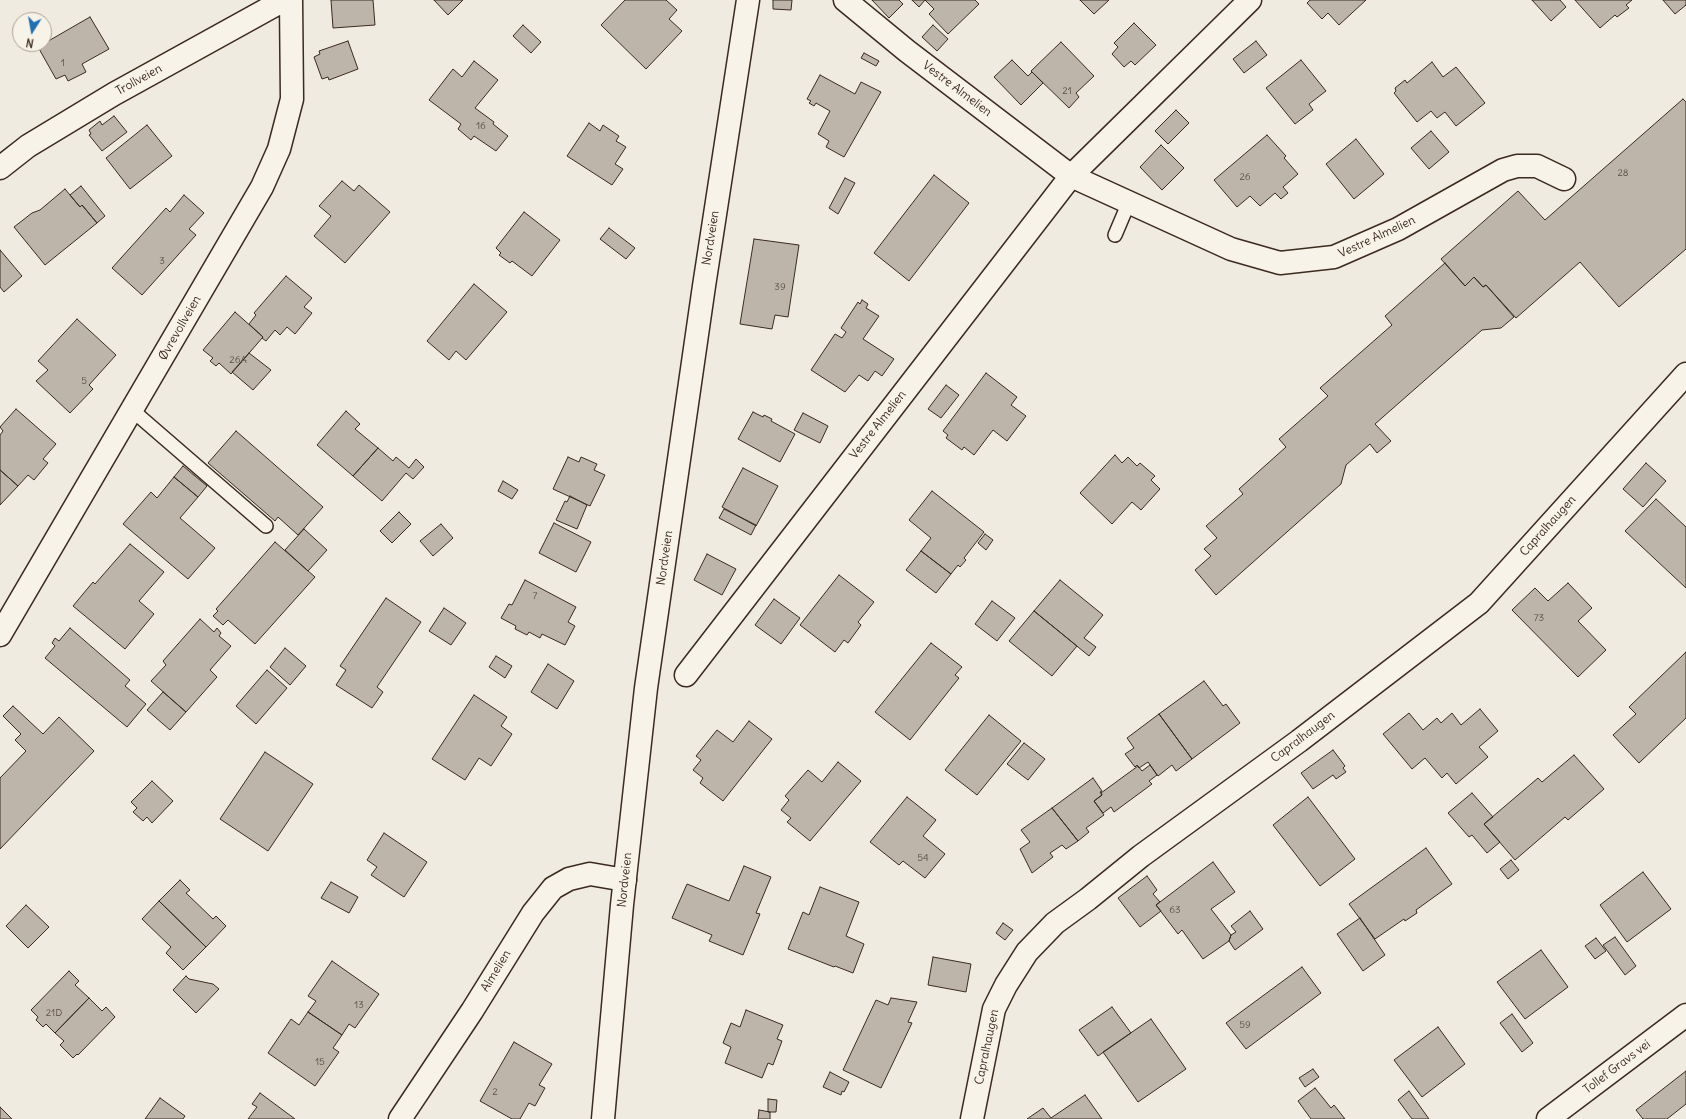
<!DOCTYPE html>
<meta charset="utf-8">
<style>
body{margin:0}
#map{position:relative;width:1686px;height:1119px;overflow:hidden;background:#efebe0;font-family:Delius,sans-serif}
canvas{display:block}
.north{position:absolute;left:12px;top:12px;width:40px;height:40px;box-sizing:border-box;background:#f7f3e8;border:1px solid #aca397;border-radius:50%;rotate:191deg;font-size:11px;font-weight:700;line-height:16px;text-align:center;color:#3b2a1e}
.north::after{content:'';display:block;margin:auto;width:14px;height:18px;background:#1f6fb2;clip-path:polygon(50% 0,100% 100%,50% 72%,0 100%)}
</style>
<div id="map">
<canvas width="1686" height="1119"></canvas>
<div class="north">N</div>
</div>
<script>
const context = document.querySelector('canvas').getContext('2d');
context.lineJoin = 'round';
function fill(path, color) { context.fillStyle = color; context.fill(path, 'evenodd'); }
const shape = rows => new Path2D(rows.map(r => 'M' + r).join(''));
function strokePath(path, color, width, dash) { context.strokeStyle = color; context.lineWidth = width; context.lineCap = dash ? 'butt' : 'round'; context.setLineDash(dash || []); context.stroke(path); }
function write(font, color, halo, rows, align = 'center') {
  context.font = font + ' Delius,sans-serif'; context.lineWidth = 3; context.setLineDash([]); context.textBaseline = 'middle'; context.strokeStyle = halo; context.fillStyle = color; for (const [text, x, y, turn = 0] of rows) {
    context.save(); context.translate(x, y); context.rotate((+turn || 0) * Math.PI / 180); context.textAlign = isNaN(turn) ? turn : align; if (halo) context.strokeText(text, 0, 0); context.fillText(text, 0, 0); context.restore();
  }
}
const building = shape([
 [331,0,373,0,375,25,333,28,331,0],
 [434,0,463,0,448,15,434,0],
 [625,0,666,0,677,10,669,19,682,31,646,69,601,25,625,0],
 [773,0,792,0,791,10,773,9,773,0],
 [872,0,899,0,903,4,889,18,872,0],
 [912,0,925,0,919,7,912,0],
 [925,0,975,0,979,4,948,34,929,14,934,9,925,0],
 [1080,0,1109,0,1094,14,1080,0],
 [1310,0,1366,0,1339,25,1328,13,1322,19,1307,3,1310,0],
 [1532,0,1560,0,1566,7,1551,21,1532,0],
 [1575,0,1632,0,1626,5,1629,8,1617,17,1615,15,1600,28,1575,0],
 [1663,0,1686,0,1686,5,1675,14,1663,0],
 [90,17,109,49,82,64,86,72,68,81,65,75,56,79,38,47,90,17],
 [1134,23,1156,45,1135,65,1131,61,1124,67,1112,54,1118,47,1114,43,1134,23],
 [523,25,541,42,531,53,513,36,523,25],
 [933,25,948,39,937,51,922,37,933,25],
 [348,41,358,69,329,80,328,77,322,79,314,57,320,54,319,51,348,41],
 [1256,41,1267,55,1244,73,1233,59,1256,41],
 [1061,42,1094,76,1076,93,1079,97,1069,108,1031,71,1061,42],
 [864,53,879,61,876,66,861,58,864,53],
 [1012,60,1028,76,1032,72,1043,83,1021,105,994,77,1012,60],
 [1301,60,1326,91,1309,104,1313,110,1295,124,1266,88,1301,60],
 [474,61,498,80,475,108,494,122,493,124,508,136,496,151,474,136,471,140,458,129,461,124,429,100,453,69,462,77,474,61],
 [1432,62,1443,77,1456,67,1485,103,1456,126,1445,112,1437,118,1431,111,1417,122,1394,93,1396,91,1395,88,1405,80,1407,83,1432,62],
 [820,75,855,94,861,82,881,92,844,157,826,147,829,141,818,134,830,111,816,103,814,106,809,103,811,101,807,99,820,75],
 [1683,99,1686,102,1686,249,1619,307,1580,262,1516,318,1486,285,1483,287,1474,277,1465,286,1441,259,1518,191,1545,220,1683,99],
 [1176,110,1189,123,1168,144,1155,131,1176,110],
 [114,116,127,132,102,151,89,135,91,134,89,130,100,121,102,125,114,116],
 [589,123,600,131,603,125,619,136,616,141,626,147,615,164,623,169,612,185,567,156,589,123],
 [147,125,172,156,130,189,106,158,147,125],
 [1431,131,1449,152,1429,169,1411,148,1431,131],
 [1267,135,1286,156,1284,158,1298,174,1283,187,1288,193,1281,199,1275,193,1260,206,1250,196,1237,207,1214,180,1267,135],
 [1356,139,1384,174,1354,199,1326,164,1356,139],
 [1161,145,1184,168,1162,190,1140,167,1161,145],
 [934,175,969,203,909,281,874,253,934,175],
 [845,178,855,183,838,214,829,208,845,178],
 [342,181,354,191,359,185,390,212,345,263,314,236,331,216,319,206,342,181],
 [81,186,105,216,97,223,82,205,80,207,70,195,81,186],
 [65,189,80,207,82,205,97,223,45,265,14,227,32,213,40,210,65,189],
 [184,195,204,213,189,229,196,235,142,295,112,268,166,208,170,212,184,195],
 [524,212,560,240,532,276,512,261,510,263,499,255,501,253,496,248,524,212],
 [609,228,635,248,626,259,600,239,609,228],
 [754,239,799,245,788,317,775,315,772,329,740,324,754,239],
 [0,250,22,276,4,292,0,287,0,250],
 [1445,263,1465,286,1474,277,1483,287,1486,285,1514,317,1501,328,1482,330,1375,424,1391,441,1377,453,1370,444,1346,465,1341,484,1216,595,1195,570,1211,556,1204,549,1217,538,1206,526,1243,494,1239,489,1286,447,1279,439,1328,396,1320,388,1392,325,1385,316,1445,263],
 [286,276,312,298,304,307,312,313,295,334,287,327,280,335,275,330,266,341,262,338,263,337,249,324,256,315,254,313,286,276],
 [474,284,507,312,466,360,456,351,449,360,427,341,474,284],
 [862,300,868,304,866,308,879,316,863,339,894,359,882,376,875,371,868,381,859,375,845,392,811,370,835,334,842,338,846,332,841,328,858,302,860,304,862,300],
 [235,312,263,337,231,374,219,363,216,366,210,361,213,358,203,350,235,312],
 [77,319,116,355,89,385,93,389,70,413,36,381,48,370,38,361,77,319],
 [249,353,271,370,253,390,232,372,249,353],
 [986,373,1017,397,1011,405,1026,416,1007,441,993,430,974,455,964,447,962,450,946,438,948,435,943,431,986,373],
 [946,385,959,395,941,418,928,409,946,385],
 [16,409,56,444,43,459,48,463,34,480,28,475,18,486,0,470,0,435,3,431,0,427,16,409],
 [346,411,360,424,355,429,378,448,353,476,317,445,346,411],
 [753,412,763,417,764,415,772,419,771,421,795,434,780,462,738,439,753,412],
 [803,413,828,426,820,443,794,430,803,413],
 [236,431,323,507,298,535,278,517,275,521,208,463,236,431],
 [378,448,393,461,396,457,409,468,416,459,424,467,413,479,406,473,382,501,353,476,378,448],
 [1115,455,1122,463,1128,457,1137,466,1140,463,1155,476,1151,480,1160,489,1141,510,1132,502,1112,524,1080,493,1115,455],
 [568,457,579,462,581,457,597,464,594,470,605,475,590,506,553,489,568,457],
 [1646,463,1666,481,1643,507,1623,489,1646,463],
 [183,466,207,486,198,497,174,477,183,466],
 [743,468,778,486,756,526,722,507,743,468],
 [0,470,18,486,0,505,0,470],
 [174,477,198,497,180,518,215,548,188,579,123,524,151,492,157,498,174,477],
 [503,481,518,490,512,499,498,491,503,481],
 [932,491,984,532,964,558,966,560,960,567,958,565,951,574,921,551,931,538,909,520,932,491],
 [570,496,587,505,577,529,556,520,565,501,567,502,570,496],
 [1656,499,1686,527,1686,588,1625,531,1656,499],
 [724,509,756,525,751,535,719,518,724,509],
 [399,512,411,524,392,543,380,531,399,512],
 [554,523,591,542,576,572,539,553,554,523],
 [441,524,453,538,433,556,420,541,441,524],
 [304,529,327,550,308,571,285,550,304,529],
 [985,534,993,540,986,550,978,543,985,534],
 [275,542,315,577,255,644,228,620,223,625,213,616,218,611,216,609,275,542],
 [130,544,164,572,139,601,154,614,125,649,73,606,93,582,95,584,130,544],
 [921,551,951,574,936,593,906,570,921,551],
 [707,554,736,569,722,595,694,580,707,554],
 [839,575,874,602,858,622,861,625,848,643,844,640,835,652,800,625,839,575],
 [525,580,576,607,568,622,575,626,565,645,542,634,540,638,529,632,527,635,515,629,516,626,501,618,509,604,512,605,525,580],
 [1060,580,1103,615,1084,638,1096,647,1089,656,1034,611,1060,580],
 [1568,583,1592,608,1578,621,1606,650,1578,677,1512,610,1535,588,1548,601,1568,583],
 [386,598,421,622,377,687,383,692,372,708,336,685,346,670,340,666,386,598],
 [774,599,800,618,781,644,755,625,774,599],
 [992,601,1015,618,997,641,975,624,992,601],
 [444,608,466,623,451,645,429,631,444,608],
 [1034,611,1077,646,1052,676,1009,641,1034,611],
 [200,619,214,632,217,628,221,633,219,636,231,646,210,670,217,677,186,712,151,681,166,665,163,661,200,619],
 [70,628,130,680,125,686,146,704,127,727,45,658,55,646,52,643,55,638,59,641,70,628],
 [931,643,962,667,955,675,959,678,910,740,875,712,931,643],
 [285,648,306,666,290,685,270,667,285,648],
 [1686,652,1686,718,1639,763,1613,735,1636,714,1629,707,1686,652],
 [496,656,512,666,505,678,489,667,496,656],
 [548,664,574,681,557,709,531,692,548,664],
 [267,670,287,688,256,724,236,706,267,670],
 [1204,681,1223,706,1226,704,1240,723,1192,759,1159,714,1204,681],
 [163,692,186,712,170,730,147,710,163,692],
 [474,695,507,717,501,726,512,734,491,766,479,758,465,780,432,759,474,695],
 [13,706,43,734,59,717,94,751,0,849,0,778,26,751,15,740,21,734,3,716,13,706],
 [1480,709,1498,731,1479,747,1488,757,1456,784,1447,773,1442,778,1425,758,1412,769,1383,734,1409,713,1423,730,1437,718,1441,723,1452,713,1461,725,1480,709],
 [1159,714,1192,759,1176,771,1172,765,1158,776,1148,762,1139,768,1137,765,1135,767,1125,754,1134,748,1127,738,1159,714],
 [989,715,1021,741,977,795,945,770,989,715],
 [749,721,772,739,723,801,700,783,703,778,693,770,701,760,696,756,717,730,733,742,749,721],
 [1024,743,1045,759,1028,780,1007,764,1024,743],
 [1333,750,1345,766,1343,768,1346,772,1336,779,1333,775,1313,789,1301,773,1333,750],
 [265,752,313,784,268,851,220,819,265,752],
 [1574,755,1604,789,1568,820,1565,817,1515,860,1484,824,1538,778,1542,782,1574,755],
 [838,762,861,781,810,841,787,822,791,818,781,810,789,800,785,796,808,770,822,782,838,762],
 [1150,765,1157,775,1149,781,1152,784,1114,812,1111,807,1103,813,1094,801,1102,795,1101,793,1138,766,1142,771,1150,765],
 [1093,778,1102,791,1100,792,1102,795,1094,801,1104,815,1086,828,1089,832,1078,841,1052,808,1093,778],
 [152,781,173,801,152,823,147,817,143,821,133,812,137,808,131,802,152,781],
 [1472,793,1493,817,1484,824,1500,842,1487,853,1472,835,1469,837,1448,813,1472,793],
 [907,797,936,820,923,836,945,854,925,878,903,861,899,865,870,842,907,797],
 [1308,797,1355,859,1320,886,1273,825,1308,797],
 [1052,808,1078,841,1066,849,1062,845,1050,853,1053,857,1032,873,1020,849,1030,842,1021,830,1052,808],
 [384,833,427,862,404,897,371,875,377,867,367,860,384,833],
 [1426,848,1452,884,1416,910,1417,913,1405,921,1404,919,1375,939,1349,904,1426,848],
 [1511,860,1519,870,1508,879,1500,869,1511,860],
 [1213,862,1235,892,1211,909,1231,935,1229,941,1203,959,1182,930,1178,934,1156,905,1213,862],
 [744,866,771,877,756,913,760,914,743,955,709,941,712,935,672,918,687,884,729,901,744,866],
 [1643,872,1671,909,1627,942,1600,905,1643,872],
 [1147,876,1157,890,1153,894,1160,902,1156,905,1161,911,1140,927,1118,898,1147,876],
 [180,880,190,890,186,893,213,919,216,916,226,926,206,947,159,901,180,880],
 [331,882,358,897,349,913,321,898,331,882],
 [820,887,859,902,846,936,864,944,853,973,835,966,834,967,788,949,803,912,809,915,820,887],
 [159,901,206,947,183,970,166,953,171,947,142,919,159,901],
 [26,905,49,927,28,948,6,926,26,905],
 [1250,911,1263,929,1235,950,1229,941,1231,935,1236,932,1231,926,1250,911],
 [1360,918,1385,955,1363,971,1337,934,1360,918],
 [1003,923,1013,930,1005,940,996,933,1003,923],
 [1615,937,1636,966,1625,975,1603,945,1615,937],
 [1596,938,1606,951,1595,959,1585,946,1596,938],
 [1541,950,1568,987,1525,1019,1497,982,1541,950],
 [933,957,971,964,966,992,928,985,933,957],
 [332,961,379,994,355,1028,349,1024,342,1035,308,1012,316,1001,308,996,332,961],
 [1302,967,1321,993,1246,1049,1226,1023,1302,967],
 [69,971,79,981,75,985,89,998,55,1033,46,1024,43,1027,36,1020,38,1017,31,1010,69,971],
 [186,976,189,979,213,984,219,989,196,1013,173,990,186,976],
 [89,998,102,1011,106,1007,115,1017,78,1055,77,1054,73,1058,60,1045,64,1041,55,1033,89,998],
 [891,998,917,1002,908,1022,912,1023,881,1088,843,1070,876,1000,888,1005,891,998],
 [1112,1007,1131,1033,1098,1056,1079,1030,1112,1007],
 [746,1010,783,1025,777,1039,782,1041,773,1065,768,1063,762,1078,725,1063,731,1047,723,1043,731,1023,740,1027,746,1010],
 [308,1012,342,1035,333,1048,339,1052,315,1086,268,1053,291,1019,299,1025,308,1012],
 [1512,1014,1533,1043,1522,1052,1500,1023,1512,1014],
 [1151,1019,1186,1069,1138,1102,1103,1052,1151,1019],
 [1438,1027,1465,1064,1422,1097,1394,1060,1438,1027],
 [514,1042,552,1064,539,1085,545,1088,535,1106,529,1103,520,1119,512,1119,480,1101,514,1042],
 [1313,1069,1319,1077,1305,1087,1299,1078,1313,1069],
 [1686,1071,1686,1104,1667,1119,1643,1119,1636,1110,1686,1071],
 [830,1072,849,1082,844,1092,842,1091,841,1095,823,1087,830,1072],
 [1315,1088,1331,1108,1334,1105,1345,1119,1311,1119,1298,1101,1315,1088],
 [1409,1091,1429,1119,1412,1119,1398,1100,1409,1091],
 [260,1093,295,1119,248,1119,257,1107,252,1104,260,1093],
 [1085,1095,1102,1119,1027,1119,1043,1108,1051,1118,1085,1095],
 [160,1098,185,1116,183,1119,145,1119,160,1098],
 [768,1099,777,1100,776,1112,768,1112,768,1099],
 [0,1107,12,1119,0,1119,0,1107],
 [759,1110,770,1112,770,1119,758,1119,759,1110]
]);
const service = shape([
 [1115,235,1129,202],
 [132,410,266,526]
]);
const minor = shape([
 [845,0,907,51,1071,176,1231,249,1280,263,1334,257,1398,229,1503,170,1517,166,1537,166,1564,179],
 [0,168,28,146,114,94,284,0],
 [0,635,262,187,279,149,292,99,291,0],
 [686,675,1071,176,1250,0],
 [400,1119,472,1011,533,913,553,888,569,879,590,874,625,880],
 [972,1119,994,1009,1006,985,1027,952,1055,923,1088,899,1141,856,1299,741,1479,603,1686,374],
 [1548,1119,1686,1015]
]);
const secondary = shape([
 [603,1119,622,905,646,688,704,286,748,0]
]);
const numberNames = [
 ["1",63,63],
 ["21",1067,91],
 ["16",481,126],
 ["28",1623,173],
 ["26",1245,177],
 ["3",162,261],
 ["39",780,287],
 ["26A",238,360],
 ["5",84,381],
 ["7",535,596],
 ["73",1539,618],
 ["54",923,858],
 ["63",1175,910],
 ["13",359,1005],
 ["21D",54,1013],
 ["59",1245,1025],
 ["15",320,1062],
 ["2",495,1092]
];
const streetNames = [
 ["Trollveien",139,80,-29],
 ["Vestre Almelien",957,89,37],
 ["Vestre Almelien",1377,237,-25],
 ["Nordveien",711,238,-81],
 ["Øvrevollveien",180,328,-60],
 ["Vestre Almelien",878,425,-52],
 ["Capralhaugen",1548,526,-48],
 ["Nordveien",665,558,-82],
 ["Capralhaugen",1303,737,-37],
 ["Nordveien",625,880,-84],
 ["Almelien",496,971,-59],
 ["Capralhaugen",987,1047,-78],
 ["Tollef Gravs vei",1617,1067,-37]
];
fill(building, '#bdb5aa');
strokePath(building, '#3b2a1e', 1);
strokePath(service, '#3b2a1e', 16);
strokePath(minor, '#3b2a1e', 25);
strokePath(secondary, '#3b2a1e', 25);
strokePath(service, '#f7f3e8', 13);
strokePath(minor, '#f7f3e8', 22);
strokePath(secondary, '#f7f3e8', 22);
write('10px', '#5c4d41', null, numberNames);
write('12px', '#3b2a1e', '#f7f3e8', streetNames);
</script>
